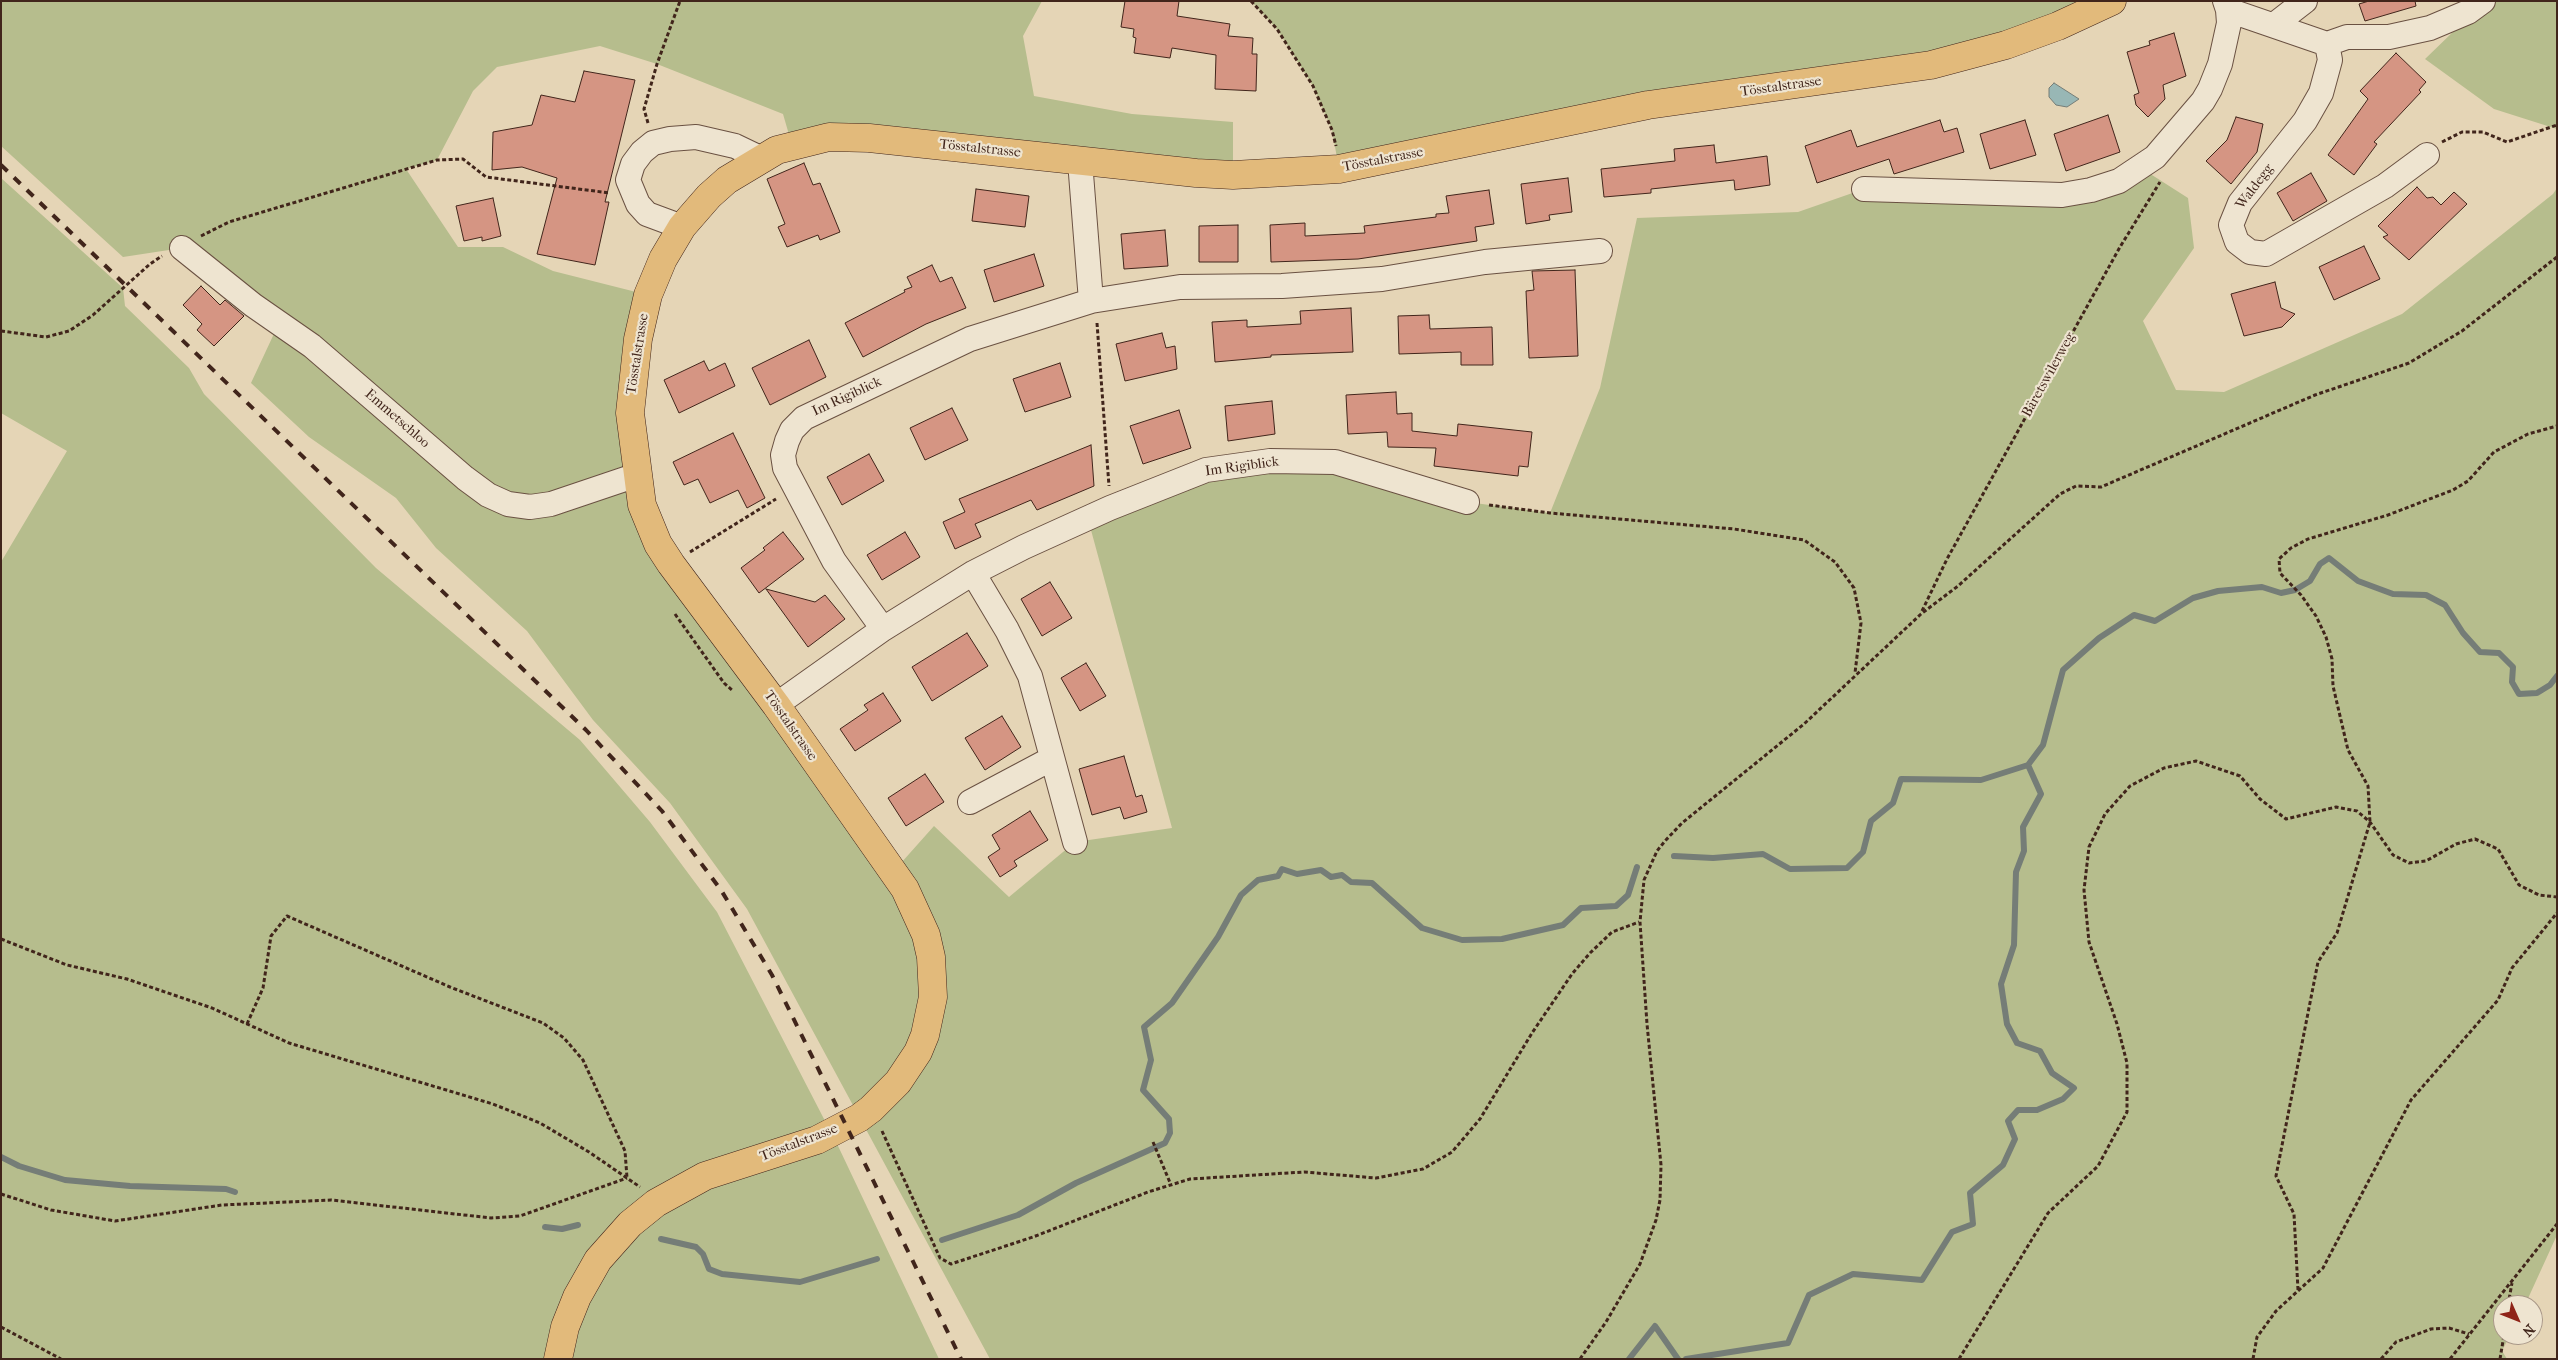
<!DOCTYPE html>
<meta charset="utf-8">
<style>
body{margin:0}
#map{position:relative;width:2558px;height:1360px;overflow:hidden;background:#e5d5b6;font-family:"IM FELL French Canon",serif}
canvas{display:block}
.frame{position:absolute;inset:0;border:2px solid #41251b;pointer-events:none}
.north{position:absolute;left:2493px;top:1295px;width:50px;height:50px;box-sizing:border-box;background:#eee4d0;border:1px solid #a99888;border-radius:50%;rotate:134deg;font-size:14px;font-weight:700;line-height:20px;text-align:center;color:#41251b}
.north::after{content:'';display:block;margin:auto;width:18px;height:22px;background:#8f2418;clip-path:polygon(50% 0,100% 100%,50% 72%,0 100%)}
</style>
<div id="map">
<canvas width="2558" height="1360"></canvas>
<div class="frame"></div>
<div class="north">N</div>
</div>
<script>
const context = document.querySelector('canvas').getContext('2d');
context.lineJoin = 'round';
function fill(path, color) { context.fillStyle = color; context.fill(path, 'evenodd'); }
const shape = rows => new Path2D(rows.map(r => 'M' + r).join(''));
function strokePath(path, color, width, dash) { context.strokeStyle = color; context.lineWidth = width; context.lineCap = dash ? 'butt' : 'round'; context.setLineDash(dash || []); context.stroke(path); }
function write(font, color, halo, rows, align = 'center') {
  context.font = font + ' "IM FELL French Canon",serif'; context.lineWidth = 4.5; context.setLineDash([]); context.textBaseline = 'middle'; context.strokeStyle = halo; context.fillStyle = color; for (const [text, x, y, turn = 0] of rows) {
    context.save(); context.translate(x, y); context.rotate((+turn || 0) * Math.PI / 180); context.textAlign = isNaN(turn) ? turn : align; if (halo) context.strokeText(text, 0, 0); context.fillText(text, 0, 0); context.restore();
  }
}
const green = shape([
 [1,1,1042,1,1023,36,1034,96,1132,114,1233,122,1233,175,792,145,783,114,657,64,600,46,497,67,473,91,437,160,406,169,458,247,503,247,553,271,648,295,638,339,642,505,893,872,934,826,1009,897,1075,842,1172,828,1088,519,1206,470,1335,462,1467,502,1550,513,1600,388,1637,218,1798,212,1864,189,2062,195,2141,168,2188,198,2194,248,2143,321,2176,390,2224,392,2402,314,2553,194,2557,188,2557,1235,2525,1305,2503,1305,2503,1335,2510,1335,2502,1351,2507,1359,990,1359,747,909,670,803,593,720,527,631,436,548,396,498,309,437,251,383,279,323,182,248,123,257,1,146],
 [1251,1,2112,1,2058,26,1339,169,1332,130,1313,86,1277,29],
 [2485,1,2557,1,2557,129,2494,109,2425,59],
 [1,178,123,288,125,306,189,368,204,394,376,568,580,740,650,822,717,912,839,1148,939,1359,1,1359,1,562,67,451,1,413]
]);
const water = shape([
 [2054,83,2079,99,2067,107,2056,105,2049,97,2049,88,2054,83]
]);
const stream = shape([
 [1674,856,1713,858,1763,854,1790,869,1847,868,1863,852,1871,821,1893,803,1901,779,1981,780,2028,765,2043,745,2063,670,2099,638,2134,615,2155,621,2193,598,2218,591,2262,587,2281,593,2295,590,2310,581,2320,564,2329,558,2358,581,2393,594,2426,595,2445,605,2463,633,2480,652,2499,653,2513,667,2512,682,2519,694,2537,693,2550,685,2557,676],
 [1,1157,19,1166,65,1180,130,1186,226,1189,235,1192],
 [545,1227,562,1229,578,1225],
 [661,1239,696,1247,703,1254,709,1269,722,1274,800,1282,877,1259],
 [942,1240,1018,1215,1076,1183,1165,1143,1170,1133,1169,1119,1143,1090,1151,1060,1144,1027,1172,1003,1218,937,1241,895,1258,880,1278,876,1282,869,1297,874,1321,870,1331,877,1342,875,1351,882,1372,883,1422,928,1462,940,1502,939,1563,925,1581,908,1616,906,1628,895,1637,867],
 [1629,1359,1655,1326,1678,1359],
 [1686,1359,1788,1343,1809,1295,1853,1274,1922,1280,1952,1232,1973,1224,1970,1193,2003,1165,2015,1139,2008,1121,2018,1110,2037,1110,2063,1099,2074,1088,2052,1073,2040,1051,2017,1043,2007,1024,2001,984,2014,945,2016,872,2024,851,2023,827,2041,794,2028,765]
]);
const building = shape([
 [1125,1,1179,1,1177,16,1230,24,1228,36,1253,38,1252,54,1257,54,1256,91,1215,89,1216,55,1172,48,1170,58,1134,53,1136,38,1133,37,1134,29,1121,27,1125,1],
 [2369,1,2415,1,2416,6,2365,21,2359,4,2369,1],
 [2174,33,2186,76,2163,85,2165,99,2148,117,2136,105,2134,95,2139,93,2127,52,2150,45,2149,41,2174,33],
 [2396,53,2426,82,2419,90,2421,92,2374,142,2377,144,2354,175,2328,155,2368,99,2360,91,2396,53],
 [584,71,635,80,605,202,609,202,595,265,537,254,557,178,522,167,492,170,493,132,532,125,541,95,575,102,584,71],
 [2108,115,2120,152,2066,171,2054,134,2108,115],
 [2236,117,2263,124,2257,152,2231,184,2206,161,2227,140,2236,117],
 [1940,120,1944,132,1957,128,1964,152,1894,174,1889,159,1817,183,1805,146,1851,130,1857,147,1940,120],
 [2025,120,2036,155,1990,169,1980,134,2025,120],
 [1714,145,1716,163,1767,156,1770,185,1735,190,1734,180,1651,189,1651,193,1604,197,1601,169,1675,161,1674,149,1714,145],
 [804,163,813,185,820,183,840,232,820,240,818,235,787,247,778,227,785,224,767,179,804,163],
 [2311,173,2327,201,2293,221,2277,193,2311,173],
 [1568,178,1572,212,1549,215,1550,220,1526,224,1521,184,1568,178],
 [2417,187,2427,198,2433,197,2441,205,2454,192,2467,204,2409,260,2383,237,2388,235,2378,226,2417,187],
 [976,189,1029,196,1025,227,972,221,976,189],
 [1489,190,1494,224,1475,227,1477,241,1358,259,1271,262,1270,225,1305,223,1305,236,1365,233,1364,226,1436,217,1436,214,1449,213,1446,196,1489,190],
 [493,198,501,236,482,241,482,237,464,241,456,206,493,198],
 [1238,225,1238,262,1199,262,1199,226,1238,225],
 [1165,230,1168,266,1124,269,1121,234,1165,230],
 [2364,246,2380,279,2334,300,2319,267,2364,246],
 [1034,254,1044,286,994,302,984,270,1034,254],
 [932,265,940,282,952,277,966,308,926,324,863,357,845,323,905,292,904,290,912,287,907,277,932,265],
 [1575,270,1578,356,1529,358,1526,291,1534,290,1532,271,1575,270],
 [2275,282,2281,308,2295,314,2282,327,2244,336,2231,294,2275,282],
 [201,286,220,305,225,300,244,316,214,346,197,330,202,324,183,305,201,286],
 [1351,308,1353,352,1271,355,1271,357,1215,362,1212,322,1247,320,1247,327,1301,324,1300,311,1351,308],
 [1429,315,1430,329,1492,327,1493,365,1461,365,1461,352,1399,354,1398,316,1429,315],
 [1162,333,1166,348,1175,346,1177,369,1125,381,1116,344,1162,333],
 [809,340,826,377,770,405,752,368,809,340],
 [704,361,709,371,725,363,735,386,679,413,664,380,704,361],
 [1060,363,1071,397,1025,412,1013,379,1060,363],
 [1396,392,1397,414,1412,413,1412,431,1457,436,1458,424,1532,432,1528,467,1519,466,1518,476,1434,466,1436,448,1388,447,1387,432,1348,434,1346,395,1396,392],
 [1272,401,1275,434,1228,441,1225,406,1272,401],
 [952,408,968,440,925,460,910,428,952,408],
 [1179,410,1191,448,1143,464,1130,426,1179,410],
 [733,433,765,498,747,508,738,490,710,503,698,479,684,485,673,462,733,433],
 [1091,445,1094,486,1037,510,1031,500,975,524,981,537,955,549,943,522,965,512,959,499,1091,445],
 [869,454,884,481,842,505,827,477,869,454],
 [783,532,804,559,759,593,741,568,765,550,763,548,783,532],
 [905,532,920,557,882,580,867,555,905,532],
 [1050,582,1072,618,1042,636,1021,599,1050,582],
 [766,589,815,602,825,595,845,619,808,647,766,589],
 [967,633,988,666,932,701,912,667,967,633],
 [1086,663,1106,696,1080,711,1061,678,1086,663],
 [883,693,901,721,855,751,840,729,868,710,864,705,883,693],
 [1002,716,1021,747,985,770,965,738,1002,716],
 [1124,756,1136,797,1142,795,1147,812,1124,819,1120,807,1092,815,1079,769,1124,756],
 [925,774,944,802,906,826,888,798,925,774],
 [1030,811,1048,840,1014,861,1017,866,1000,877,988,857,1000,849,992,835,1030,811]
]);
const path = shape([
 [1251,1,1277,29,1313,86,1332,130,1336,146],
 [648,123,644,109,657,64,680,1],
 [2442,142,2462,132,2483,132,2507,142,2557,125],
 [201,236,229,222,437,160,463,159,486,177,610,193],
 [1097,323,1109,486],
 [1,331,46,337,69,331,93,315,150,264,162,256],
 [1489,505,1550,513,1734,529,1804,540,1835,562,1854,588,1861,623,1855,673],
 [690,552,776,499],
 [1922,611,1947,559,2120,247,2160,182],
 [675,614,724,683,733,691],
 [1,939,67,965,127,979,212,1008,289,1043,493,1104,540,1123,589,1152,640,1187],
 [247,1024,263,988,271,936,287,916,450,987,543,1023,564,1038,583,1060,625,1151,627,1178],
 [882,1131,940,1258,951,1264,1033,1237,1148,1192,1190,1179,1304,1172,1376,1178,1423,1169,1452,1152,1480,1119,1532,1033,1572,974,1590,953,1612,932,1639,922],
 [1153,1142,1171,1185],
 [1,1194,51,1210,115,1221,222,1205,331,1200,491,1218,520,1216,627,1178],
 [2298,1290,2294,1214,2276,1176,2318,962,2337,933,2370,822,2368,786,2348,750,2333,686,2332,659,2326,637,2316,616,2301,595,2280,573,2279,559,2291,548,2308,539,2388,515,2453,490,2468,481,2494,452,2528,434,2557,426],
 [2508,1305,2512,1283],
 [1,1327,61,1359],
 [1580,1359,1606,1322,1640,1264,1656,1220,1660,1200,1661,1165,1647,1024,1640,922,1644,880,1657,851,1665,841,1682,823,1804,724,1921,614,1958,586,2060,494,2076,486,2101,487,2315,395,2409,363,2462,331,2557,257],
 [1959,1359,2048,1213,2098,1166,2127,1112,2127,1063,2117,1024,2089,942,2084,890,2089,847,2105,814,2130,786,2164,768,2196,761,2240,776,2260,799,2286,819,2336,807,2357,811,2370,822,2393,855,2409,863,2426,861,2456,844,2475,839,2498,849,2519,885,2539,895,2557,897],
 [2253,1359,2257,1337,2276,1311,2323,1268,2411,1100,2498,1000,2512,968,2557,913],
 [2381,1359,2396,1342,2431,1329,2449,1328,2469,1334],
 [2450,1359,2557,1224],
 [2500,1359,2504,1335]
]);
const minor = shape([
 [2228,10,2327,44,2347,37,2389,37,2430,28,2468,12,2483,1],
 [2274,25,2305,1],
 [2327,44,2330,60,2321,93,2305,121,2240,203,2231,225,2237,242,2250,252,2266,254,2385,186,2427,155],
 [1080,161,1091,301],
 [1864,189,2062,195,2091,190,2119,181,2155,157,2203,101,2210,89,2220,64,2229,23,2228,10,2225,1],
 [682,227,647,214,638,204,628,180,633,164,642,152,653,143,670,139,696,137,735,146,760,158],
 [182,248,253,305,312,346,465,478,488,495,508,504,530,507,551,504,637,475],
 [973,573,1007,630,1030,676,1075,842],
 [883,629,834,561,785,468,783,455,787,441,792,430,804,418,970,339,1091,301,1180,287,1282,286,1382,279,1485,262,1600,251],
 [776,705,883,629,973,573,1024,547,1110,508,1206,470,1270,461,1335,462,1467,502],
 [970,802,1051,759]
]);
const major = shape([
 [558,1359,565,1327,577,1297,598,1260,630,1224,656,1203,705,1176,817,1140,859,1118,871,1109,898,1082,918,1052,925,1035,933,997,931,957,926,935,905,889,776,705,671,564,658,544,642,505,630,413,638,339,648,295,663,259,682,227,709,196,727,180,777,150,829,137,869,138,1196,173,1233,175,1339,169,1648,105,1931,65,2006,45,2058,26,2112,1]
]);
const rail = shape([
 [1,165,586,730,662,811,721,890,772,975,961,1359]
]);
const streetNames = [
 ["Tösstalstrasse",1781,87,-8],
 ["Tösstalstrasse",980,149,6],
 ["Tösstalstrasse",1383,160,-11],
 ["Waldegg",2255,187,-53],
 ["Tösstalstrasse",638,354,-81],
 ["Bäretswilerweg",2049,375,-61],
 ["Im Rigiblick",847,397,-25],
 ["Emmetschloo",397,419,41],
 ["Im Rigiblick",1242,467,-8],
 ["Tösstalstrasse",790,726,55],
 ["Tösstalstrasse",799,1143,-21]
];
fill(green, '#b6bd8d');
fill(water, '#98b7b5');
strokePath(water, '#757d77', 1);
strokePath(stream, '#757d77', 6);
fill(building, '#d59583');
strokePath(building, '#41251b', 1);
strokePath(minor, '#6a5142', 26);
strokePath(major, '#41251b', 29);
strokePath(path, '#41251b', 3, [4, 2.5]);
strokePath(minor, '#eee4d0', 24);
strokePath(major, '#e2ba7b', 28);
strokePath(rail, '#41251b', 4, [9, 9]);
write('14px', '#41251b', '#eee4d0', streetNames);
</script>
